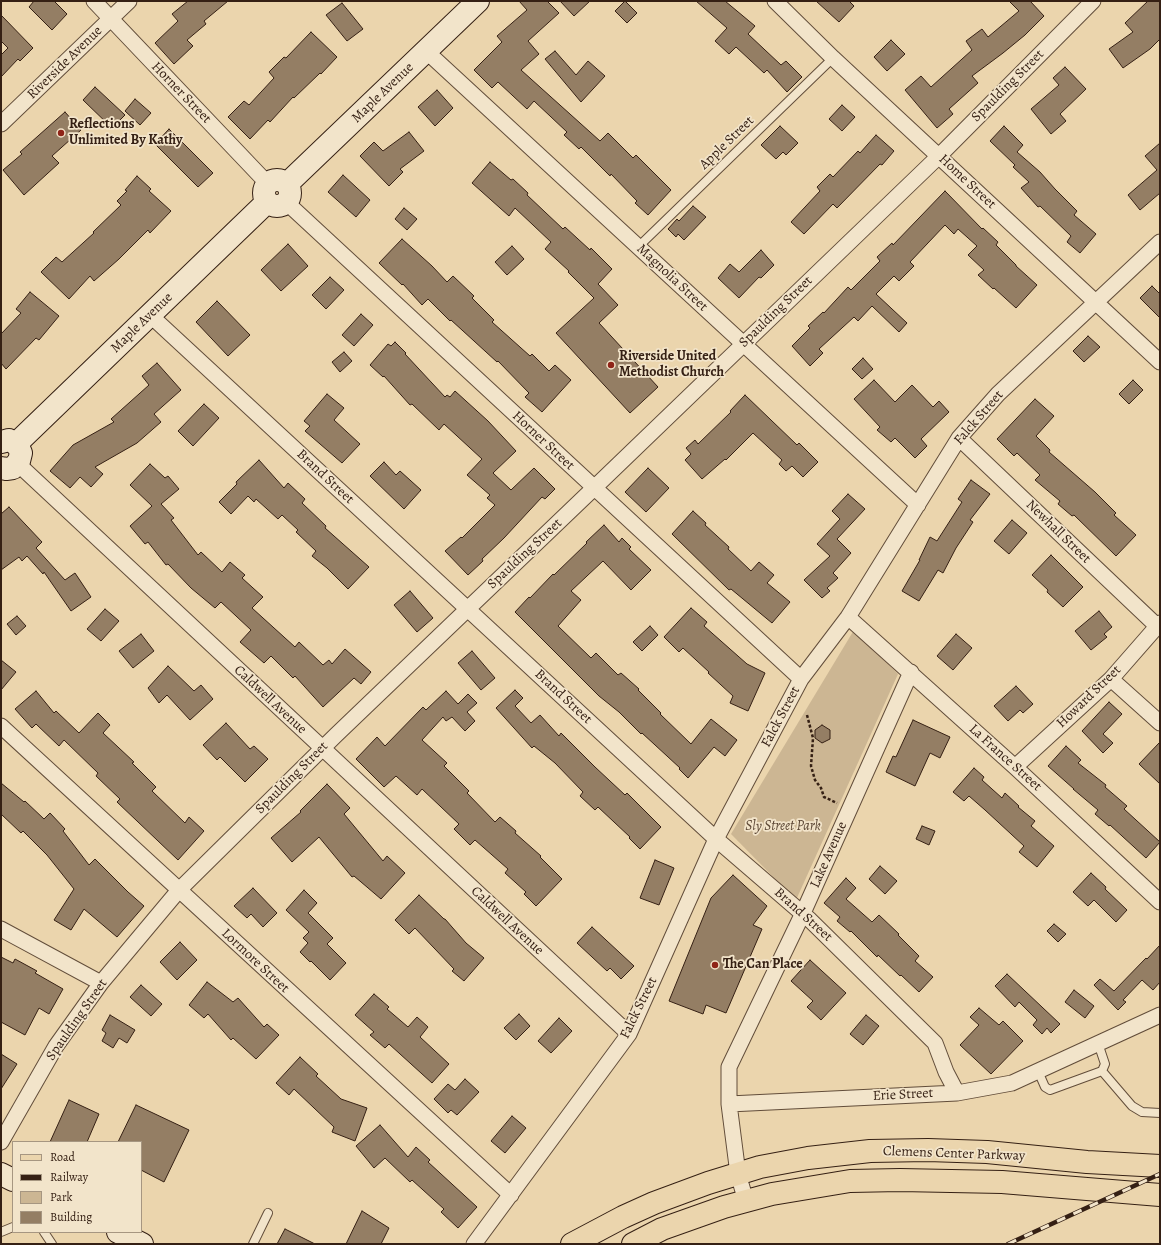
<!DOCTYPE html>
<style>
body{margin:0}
#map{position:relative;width:1161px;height:1245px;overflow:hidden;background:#ebd5ad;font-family:Alegreya,serif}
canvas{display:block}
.frame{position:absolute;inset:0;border:2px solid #352014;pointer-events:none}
.legend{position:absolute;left:12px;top:1141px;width:130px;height:92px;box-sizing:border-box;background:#f2e4ca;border:1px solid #a69681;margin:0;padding:5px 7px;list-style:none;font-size:12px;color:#352014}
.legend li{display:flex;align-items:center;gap:8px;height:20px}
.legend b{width:20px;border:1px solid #a69681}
</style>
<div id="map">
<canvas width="1161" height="1245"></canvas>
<div class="frame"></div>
<ul class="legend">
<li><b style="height:5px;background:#ebd5ad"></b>Road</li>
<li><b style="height:5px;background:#352014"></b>Railway</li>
<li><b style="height:11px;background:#ccb693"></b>Park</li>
<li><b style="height:11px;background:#947e64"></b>Building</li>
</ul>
</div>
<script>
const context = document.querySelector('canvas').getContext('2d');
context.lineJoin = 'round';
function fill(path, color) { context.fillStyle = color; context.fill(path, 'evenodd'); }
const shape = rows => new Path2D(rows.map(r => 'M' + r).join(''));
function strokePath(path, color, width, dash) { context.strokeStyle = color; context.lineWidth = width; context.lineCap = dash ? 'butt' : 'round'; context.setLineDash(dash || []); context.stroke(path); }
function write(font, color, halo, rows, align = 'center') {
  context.font = font + ' Alegreya,serif'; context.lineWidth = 3.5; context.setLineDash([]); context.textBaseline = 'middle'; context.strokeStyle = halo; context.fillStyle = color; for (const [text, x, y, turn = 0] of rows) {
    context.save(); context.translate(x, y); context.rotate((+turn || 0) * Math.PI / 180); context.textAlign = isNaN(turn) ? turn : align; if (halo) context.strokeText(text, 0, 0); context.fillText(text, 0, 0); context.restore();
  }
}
const green = shape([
 [854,630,898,674,796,900,731,834]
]);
const building = shape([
 [34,1,54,1,67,14,52,30,29,7,34,1],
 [188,1,228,1,204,21,206,24,187,40,193,46,174,64,155,43,178,21,172,14,188,1],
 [519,1,547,1,559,13,528,41,539,54,521,70,600,141,608,133,633,158,636,155,671,190,648,215,635,203,637,201,611,174,610,176,581,147,579,149,564,135,567,132,534,101,527,109,498,82,492,88,474,70,502,42,497,36,527,10,519,1],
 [560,1,590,1,574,16,560,1],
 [625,1,637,13,627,23,615,11,625,1],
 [696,1,725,1,755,26,748,34,781,65,786,61,802,77,787,92,767,70,764,73,736,47,729,54,715,41,727,28,696,1],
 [816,1,849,1,854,6,839,22,816,1],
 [1009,1,1030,1,1044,16,1025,35,1003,53,972,76,978,83,949,109,953,114,937,128,905,90,921,76,931,87,972,50,966,41,982,29,988,37,1019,11,1009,1],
 [1148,1,1160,1,1160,39,1150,49,1123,68,1109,49,1133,32,1125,23,1148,1],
 [342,3,363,29,347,41,326,15,342,3],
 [1,15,33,48,20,61,18,59,1,77,1,55,8,48,1,41,1,15],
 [311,32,337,57,321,74,320,73,294,98,293,97,270,122,268,120,250,139,228,117,244,101,249,105,274,78,269,72,284,57,286,58,311,32],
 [891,40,905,54,887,71,874,57,891,40],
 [555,51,576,75,588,61,605,76,581,102,545,59,555,51],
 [1065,67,1086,89,1060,114,1066,121,1051,134,1031,109,1059,85,1053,78,1065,67],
 [95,87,125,115,112,128,83,100,95,87],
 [437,90,453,108,435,126,418,107,437,90],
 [135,99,151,113,140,125,125,111,135,99],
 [842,105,855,117,842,131,829,119,842,105],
 [65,112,81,130,52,156,59,163,24,195,3,170,22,154,20,152,65,112],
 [780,126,798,143,786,155,783,152,776,159,761,145,780,126],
 [1004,126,1023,145,1017,152,1040,172,1055,189,1077,211,1074,215,1096,234,1080,253,1067,242,1071,236,1040,206,1038,207,1021,188,1029,182,1013,167,1015,165,990,141,1004,126],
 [169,129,213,173,198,187,155,144,169,129],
 [409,132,424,151,400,169,403,172,389,186,360,156,374,142,383,151,409,132],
 [876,135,894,151,882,165,880,164,837,208,833,204,804,234,791,222,820,191,817,187,830,174,833,177,858,151,860,153,876,135],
 [1160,143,1160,193,1140,210,1128,195,1157,170,1145,156,1160,143],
 [490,162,511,180,513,179,528,193,527,195,563,229,565,227,590,250,591,248,612,269,598,284,618,305,599,323,658,387,630,413,556,333,594,298,568,272,569,271,545,249,551,242,515,208,509,216,472,183,490,162],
 [343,175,370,200,356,217,328,192,343,175],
 [137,176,151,189,149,191,171,211,150,233,148,230,119,259,94,281,90,276,69,299,41,272,56,257,62,262,94,233,93,232,121,205,117,201,127,191,125,190,137,176],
 [945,191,982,229,983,228,998,242,996,245,1016,265,1016,266,1037,285,1016,308,994,288,993,289,978,275,984,270,968,255,977,246,958,229,954,234,945,225,910,262,914,266,899,281,894,276,876,294,907,323,899,332,872,306,858,321,854,317,819,349,823,353,810,366,792,346,810,328,808,326,823,312,824,313,848,287,851,290,880,261,877,257,892,243,893,245,945,191],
 [693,206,706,217,684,240,678,234,676,237,668,229,677,219,679,221,693,206],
 [404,208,417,219,407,230,395,219,404,208],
 [402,239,432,266,447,282,453,276,474,296,472,298,494,320,492,322,530,356,532,354,549,371,555,365,571,380,542,412,525,397,529,393,498,361,497,362,451,320,450,321,428,299,422,305,403,284,402,285,379,263,402,239],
 [288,244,308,266,281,291,261,270,288,244],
 [512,246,524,259,507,275,495,262,512,246],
 [761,250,774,265,761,278,759,277,739,298,718,278,730,264,739,272,761,250],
 [330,277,344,290,326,309,312,295,330,277],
 [1152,286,1160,294,1160,318,1140,298,1152,286],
 [30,292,59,316,39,340,36,338,6,369,1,363,1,334,21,313,16,309,30,292],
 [217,301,250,335,228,356,196,322,217,301],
 [361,314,373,325,354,346,342,335,361,314],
 [1088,336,1100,347,1084,362,1073,351,1088,336],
 [395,342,406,353,405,354,445,397,447,395,450,397,455,391,488,421,516,451,493,473,511,490,534,468,555,489,545,499,542,497,504,538,482,559,483,561,468,575,445,551,461,537,462,538,495,505,487,498,490,495,467,475,482,459,444,424,439,430,412,404,410,405,384,376,383,377,370,365,388,344,391,346,395,342],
 [344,352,352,361,340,372,332,362,344,352],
 [863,358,873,369,862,379,852,369,863,358],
 [157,363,181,390,154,414,161,422,137,443,95,467,103,474,91,487,80,477,70,488,50,471,73,445,114,422,111,419,149,385,142,376,157,363],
 [874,380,895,402,912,385,933,407,939,401,949,412,921,439,927,446,915,458,895,438,891,442,877,430,880,427,854,399,874,380],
 [1133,380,1143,390,1129,404,1119,394,1133,380],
 [327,394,344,408,334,420,360,444,342,463,305,431,310,426,304,421,327,394],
 [745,395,797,445,799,443,818,462,803,477,792,466,786,471,779,464,782,460,753,433,726,460,725,459,702,479,685,460,691,454,686,448,695,440,698,444,731,412,730,411,745,395],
 [1035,399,1054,416,1036,436,1050,450,1049,452,1095,492,1116,513,1114,515,1136,535,1116,556,1074,515,1072,516,1058,504,1060,501,1035,480,1040,475,1017,453,1014,456,997,439,1035,399],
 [204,404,219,418,193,446,178,431,204,404],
 [259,460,284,488,288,483,305,499,302,503,326,526,325,528,369,567,348,589,327,568,312,556,316,551,296,532,298,530,282,515,278,519,256,499,254,502,248,496,231,514,219,502,237,484,236,482,259,460],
 [384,462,396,475,400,471,421,490,404,509,370,476,384,462],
 [150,464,165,478,168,476,179,489,161,504,174,518,171,520,198,555,201,552,222,572,230,562,245,575,242,578,263,597,252,608,295,647,299,642,323,665,329,660,332,664,345,649,371,672,361,684,354,678,323,707,295,676,293,678,271,656,264,663,240,642,251,630,221,602,215,608,191,588,168,564,166,565,148,542,145,544,130,526,152,506,130,485,150,464],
 [648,468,669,488,646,512,625,492,648,468],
 [971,480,990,494,970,520,973,522,956,548,943,573,938,570,919,601,902,591,920,560,919,560,930,537,937,541,962,502,958,499,971,480],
 [848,494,865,509,837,539,851,553,833,573,838,578,827,588,830,591,822,598,804,580,830,556,817,544,840,519,832,511,848,494],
 [9,507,42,542,36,548,65,580,75,573,91,597,71,611,44,572,43,574,27,556,22,561,19,557,1,570,1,514,9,507],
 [693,511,706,523,705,525,729,547,728,549,751,571,759,562,774,575,767,583,790,602,772,623,731,589,729,590,672,534,693,511],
 [1012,520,1027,533,1009,554,994,541,1012,520],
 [604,525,619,542,622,538,631,547,629,549,651,570,631,590,603,561,571,591,581,600,558,626,591,658,596,653,618,675,621,673,639,689,638,690,661,713,660,714,691,744,711,719,737,740,725,756,714,747,688,778,679,769,680,768,642,733,641,734,619,712,599,696,515,612,529,597,530,598,553,574,554,575,587,543,586,542,604,525],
 [1051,555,1083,587,1063,607,1047,592,1048,590,1032,575,1051,555],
 [410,591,433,618,417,632,394,605,410,591],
 [691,608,707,622,704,626,747,664,765,673,748,711,730,703,733,696,708,673,709,672,683,648,679,652,664,637,691,608],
 [105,609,119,621,101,641,87,629,105,609],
 [1099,611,1112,627,1104,634,1107,637,1091,650,1075,631,1099,611],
 [17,616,26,626,16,635,7,624,17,616],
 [650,626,658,635,642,651,633,642,650,626],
 [141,634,154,651,133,668,119,651,141,634],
 [956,634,972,648,953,670,937,656,956,634],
 [472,651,495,678,481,690,458,663,472,651],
 [1,660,16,672,1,690,1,660],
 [168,666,194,691,201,685,213,699,190,720,167,695,159,703,148,688,168,666],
 [1016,686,1033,704,1023,713,1020,710,1008,721,994,706,1016,686],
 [515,690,523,698,515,706,531,723,540,715,559,736,561,733,595,767,625,795,627,793,661,827,640,849,629,838,630,837,598,807,595,810,580,796,583,792,555,763,534,746,532,748,496,708,515,690],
 [36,691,54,713,56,711,79,733,98,713,110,725,103,733,134,762,132,763,156,787,152,791,185,823,189,817,204,831,178,860,117,802,120,799,96,776,98,773,64,740,59,746,36,724,32,728,15,709,36,691],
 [446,691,458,704,468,694,477,703,467,712,475,721,465,731,452,717,446,721,443,717,422,740,447,763,444,766,469,791,467,793,495,822,500,817,516,831,515,833,541,856,540,857,562,879,536,906,524,894,526,892,505,873,508,869,475,840,470,845,454,829,459,824,422,789,417,795,396,776,384,787,356,759,377,737,385,746,423,707,426,710,446,691],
 [1109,702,1122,714,1103,734,1113,743,1103,753,1082,731,1109,702],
 [913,720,950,737,940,758,930,753,915,786,886,772,893,756,896,757,913,720],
 [226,723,250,749,254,746,268,759,245,782,220,757,217,760,203,745,226,723],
 [822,725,830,730,830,739,822,743,815,738,815,730,822,725],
 [1160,742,1160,784,1139,764,1160,742],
 [1066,746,1081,760,1078,763,1106,785,1105,787,1127,806,1124,809,1160,842,1146,858,1110,825,1109,826,1095,814,1098,810,1073,789,1074,789,1048,766,1066,746],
 [974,768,984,777,982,780,1002,798,1005,793,1019,806,1018,807,1035,821,1031,826,1054,846,1037,867,1019,852,1024,846,985,810,969,796,964,801,953,792,974,768],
 [1,783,24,802,25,801,44,819,50,813,65,829,63,831,89,865,95,859,128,892,144,906,117,937,84,909,71,930,54,920,74,889,47,855,23,831,21,833,1,814,1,783],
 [327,784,350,808,344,814,383,861,387,856,405,873,381,899,354,876,352,877,319,837,292,862,271,838,301,812,300,811,327,784],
 [922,826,935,831,929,845,916,839,922,826],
 [655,860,674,868,659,905,640,898,655,860],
 [880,866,897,881,885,894,869,879,880,866],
 [1091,873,1106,887,1105,889,1127,910,1116,922,1094,900,1088,906,1073,892,1091,873],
 [733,875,767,906,753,925,762,929,726,1013,706,1005,703,1014,669,1001,711,898,733,875],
 [846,878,856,888,846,899,872,922,879,915,899,934,898,935,919,956,915,961,933,977,919,992,901,975,900,976,878,955,877,957,851,931,850,932,837,921,840,917,824,903,846,878],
 [253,888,277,913,263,927,251,914,247,918,234,906,253,888],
 [304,890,317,903,308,913,333,938,327,944,346,963,330,980,311,961,310,962,300,952,308,943,303,938,309,932,286,910,304,890],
 [419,895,444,919,445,919,466,943,484,958,464,981,452,971,454,969,415,928,409,934,395,920,419,895],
 [1054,924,1066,934,1058,942,1047,931,1054,924],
 [592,927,634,966,621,979,610,968,607,971,577,943,592,927],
 [180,942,197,960,177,980,160,962,180,942],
 [1160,945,1160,982,1153,990,1142,980,1123,1000,1126,1002,1118,1010,1094,985,1100,979,1114,991,1146,958,1147,959,1160,945],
 [1,957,13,963,15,959,37,971,35,973,63,989,49,1014,39,1008,25,1035,1,1022,1,957],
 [810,960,846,993,821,1020,807,1007,813,1001,791,981,810,960],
 [1007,974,1060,1024,1051,1033,1047,1028,1042,1034,1033,1025,1037,1020,1019,1002,1015,1007,995,986,1007,974],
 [207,982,233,1002,238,998,264,1027,267,1024,279,1035,256,1059,233,1038,231,1040,208,1014,204,1018,189,1005,207,982],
 [141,985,162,1004,151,1016,130,997,141,985],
 [1074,990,1094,1006,1085,1018,1065,1002,1074,990],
 [374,994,389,1007,387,1009,408,1027,417,1017,428,1027,420,1037,449,1064,432,1083,389,1044,385,1048,370,1035,374,1032,355,1015,374,994],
 [979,1008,999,1025,1003,1021,1023,1041,991,1074,960,1045,979,1025,970,1017,979,1008],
 [519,1014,530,1026,516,1040,504,1028,519,1014],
 [110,1015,135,1030,127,1043,119,1038,113,1048,102,1041,106,1033,102,1030,110,1015],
 [866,1015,879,1026,863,1045,850,1034,866,1015],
 [559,1018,572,1031,551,1053,538,1041,559,1018],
 [1,1054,17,1064,1,1089,1,1054],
 [300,1057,318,1074,316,1076,341,1099,367,1108,355,1141,332,1132,334,1127,294,1089,289,1095,276,1083,300,1057],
 [465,1079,479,1092,457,1115,451,1110,448,1113,434,1099,448,1084,455,1090,465,1079],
 [69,1100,99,1114,87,1142,50,1142,69,1100],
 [136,1105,189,1130,164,1182,141,1170,141,1142,118,1142,136,1105],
 [512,1116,526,1128,505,1153,491,1141,512,1116],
 [380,1125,408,1157,416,1147,430,1160,428,1162,477,1207,458,1228,441,1212,444,1209,412,1180,410,1182,385,1158,374,1168,356,1146,380,1125],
 [362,1211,389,1228,381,1244,346,1244,362,1211],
 [285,1229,315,1244,277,1244,285,1229]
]);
const path = shape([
 [807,715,813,738,811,766,815,780,821,788,824,797,837,803]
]);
const lane = shape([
 [638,247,833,58],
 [1038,1071,1045,1087,1050,1090,1102,1071,1105,1064,1098,1043],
 [1102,1071,1132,1106,1142,1112,1160,1113],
 [1,1232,13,1227],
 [44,1232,52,1244],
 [253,1244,268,1213]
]);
const street = shape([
 [94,1,268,184],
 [775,1,833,58,1160,362],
 [426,51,918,505],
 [1,124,129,1],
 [286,202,801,679],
 [150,315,716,839,810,920,935,1043,946,1072,957,1093],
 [959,438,1157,626],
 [18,464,629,1034],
 [848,617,1015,767,1160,902],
 [1111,679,1160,723],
 [1,726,511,1195],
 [1015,767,1111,679,1160,623],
 [1,929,101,983],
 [729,1104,729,1067,803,913,911,672],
 [1,1142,56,1046,101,983,179,890,336,735,594,488,939,156,1093,1],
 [746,1201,738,1174,729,1104,957,1093,1012,1083,1160,1015],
 [474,1244,629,1034,716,839,801,679,848,617,959,438,998,394,1160,242]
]);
const secondary = shape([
 '264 193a13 13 0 1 1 26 0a13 13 0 1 1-26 0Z',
 [287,184,478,1],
 [1,442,9,440,13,442,18,446,21,453,19,461,13,468,6,469,1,468],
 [16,444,267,202],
 [1,1174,13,1180],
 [118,1232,142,1244]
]);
const primary = shape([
 [572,1244,623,1217,654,1203,708,1183,760,1167,808,1158,870,1151,928,1150,987,1152,1087,1162,1160,1166],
 [633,1244,662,1229,724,1207,772,1194,850,1181,900,1180,1002,1182,1160,1195]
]);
const rail = shape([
 [1008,1244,1160,1174]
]);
const markers = [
 [61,133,4,"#8f2418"],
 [611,365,4,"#8f2418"],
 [715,965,4,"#8f2418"]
];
const streetNames = [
 ["Riverside Avenue",65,63,-44],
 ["Spaulding Street",1008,86,-45],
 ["Horner Street",181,93,46],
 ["Maple Avenue",383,93,-44],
 ["Apple Street",727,143,-44],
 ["Home Street",967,182,43],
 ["Magnolia Street",672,278,43],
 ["Spaulding Street",776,312,-44],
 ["Maple Avenue",142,323,-44],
 ["Falck Street",979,418,-49],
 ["Horner Street",543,441,43],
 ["Brand Street",325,477,43],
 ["Newhall Street",1058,532,44],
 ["Spaulding Street",525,554,-43],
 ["Brand Street",563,697,43],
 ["Howard Street",1089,697,-44],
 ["Caldwell Avenue",270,700,43],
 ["Falck Street",781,717,-62],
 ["La France Street",1005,758,42],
 ["Spaulding Street",292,778,-45],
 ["Lake Avenue",829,855,-66],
 ["Brand Street",803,915,42],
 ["Caldwell Avenue",507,921,43],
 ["Lormore Street",255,961,43],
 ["Falck Street",639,1008,-64],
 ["Spaulding Street",77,1020,-55],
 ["Erie Street",903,1095,-3],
 ["Clemens Center Parkway",954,1154,2]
];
const poiNames = [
 ["Reflections",69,125],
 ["Unlimited By Kathy",69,141],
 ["Riverside United",619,357],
 ["Methodist Church",619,373],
 ["The Can Place",723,965]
];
const parkNames = [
 ["Sly Street Park",783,827]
];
fill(green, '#ccb693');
fill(building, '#947e64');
strokePath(building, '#352014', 1);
strokePath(lane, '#624d3a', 10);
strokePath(street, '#624d3a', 17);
strokePath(secondary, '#352014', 24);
strokePath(primary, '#352014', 24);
strokePath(path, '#352014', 2.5, [3, 2]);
strokePath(lane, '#f2e4ca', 8);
strokePath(street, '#f2e4ca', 15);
strokePath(secondary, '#f2e4ca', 22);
strokePath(primary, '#ebd5ad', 22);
strokePath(rail, '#352014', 4.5);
strokePath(rail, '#f2e4ca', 3, [9]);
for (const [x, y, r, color] of markers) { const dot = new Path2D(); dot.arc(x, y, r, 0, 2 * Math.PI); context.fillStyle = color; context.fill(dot); strokePath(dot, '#f2e4ca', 1.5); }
write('14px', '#352014', '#f2e4ca', streetNames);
write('bold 14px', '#352014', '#f2e4ca', poiNames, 'left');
write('italic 14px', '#5b4634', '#f2e4ca', parkNames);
</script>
